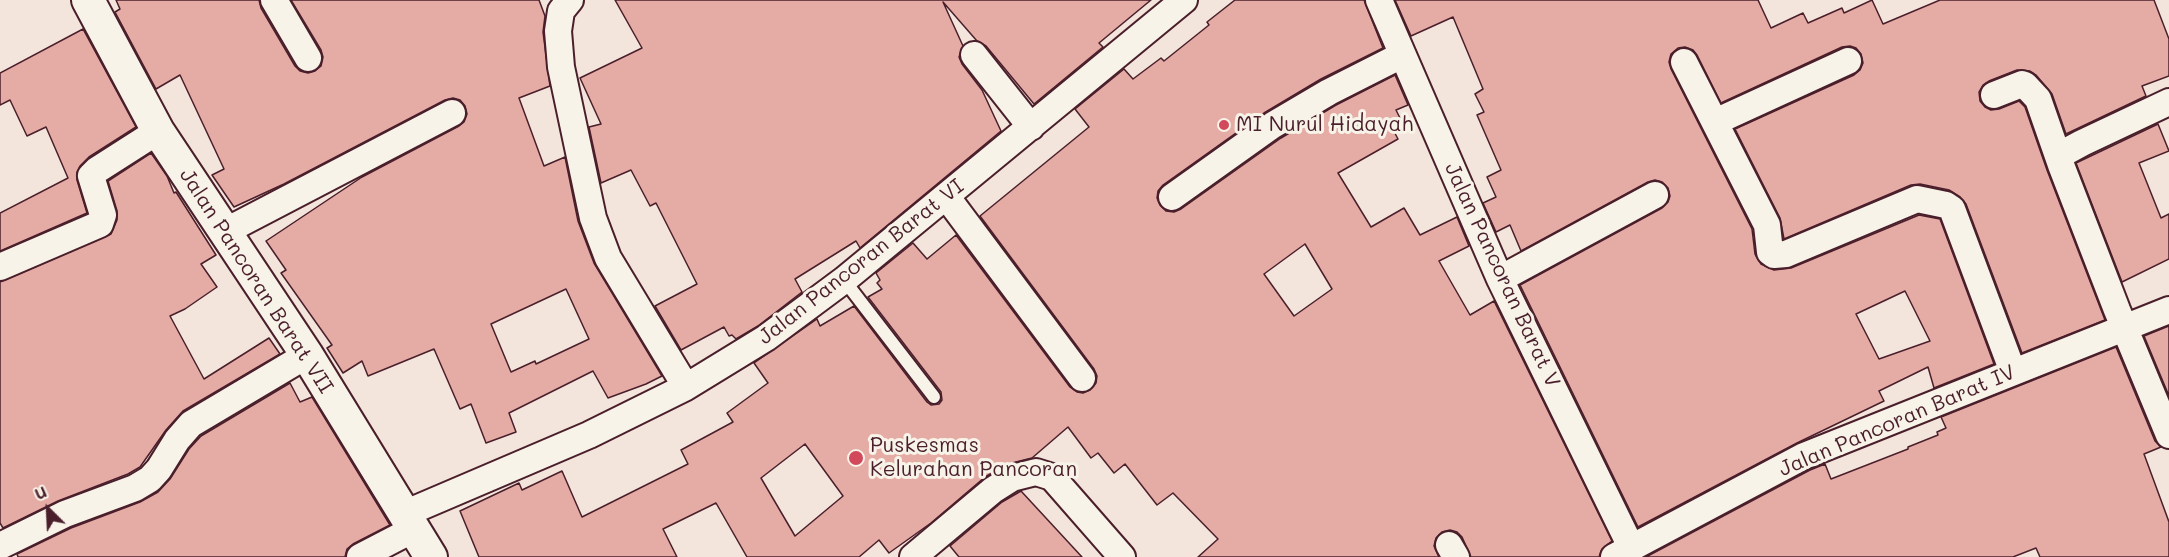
<!DOCTYPE html>
<style>
body{margin:0}
#map{position:relative;width:2169px;height:557px;overflow:hidden;background:#f3e5db;font-family:Mali,sans-serif}
canvas{display:block}
.north{position:absolute;left:18px;top:479px;width:60px;height:60px;-webkit-text-stroke:4px #f7f3e8;paint-order:stroke;rotate:336deg;font-size:16px;font-weight:700;line-height:24px;text-align:center;color:#4a1f2b}
.north::after{content:'';display:block;margin:auto;width:21px;height:27px;background:#4a1f2b;clip-path:polygon(50% 0,100% 100%,50% 72%,0 100%)}
</style>
<div id="map">
<canvas width="2169" height="557"></canvas>
<div class="north">U</div>
</div>
<script>
const context = document.querySelector('canvas').getContext('2d');
context.lineJoin = 'round';
function fill(path, color) { context.fillStyle = color; context.fill(path, 'evenodd'); }
const shape = rows => new Path2D(rows.map(r => 'M' + r).join(''));
function strokePath(path, color, width, dash) { context.strokeStyle = color; context.lineWidth = width; context.lineCap = dash ? 'butt' : 'round'; context.setLineDash(dash || []); context.stroke(path); }
function write(font, color, halo, rows, align = 'center') {
  context.font = font + ' Mali,sans-serif'; context.lineWidth = 6; context.setLineDash([]); context.textBaseline = 'middle'; context.strokeStyle = halo; context.fillStyle = color; for (const [text, x, y, turn = 0] of rows) {
    context.save(); context.translate(x, y); context.rotate((+turn || 0) * Math.PI / 180); context.textAlign = isNaN(turn) ? turn : align; if (halo) context.strokeText(text, 0, 0); context.fillText(text, 0, 0); context.restore();
  }
}
const building = shape([
 [116,0,259,0,261,8,295,66,300,71,308,73,315,71,321,66,323,57,321,50,291,0,539,0,545,16,543,32,550,86,519,98,544,166,565,157,578,221,594,263,662,376,646,384,608,398,593,371,509,413,516,432,486,443,471,404,460,409,434,349,368,376,362,361,343,373,327,348,332,345,281,273,286,270,266,241,362,177,459,126,464,122,467,114,465,106,460,100,453,98,445,100,284,184,234,207,212,175,224,169,180,75,156,89,115,12,120,9,116,0],
 [566,289,589,339,536,364,535,361,511,372,491,324,566,289],
 [615,0,1151,0,1099,43,1103,47,1034,104,986,46,977,41,943,2,963,46,959,57,962,64,982,90,1001,131,860,248,856,241,795,279,802,292,758,326,736,339,732,335,729,336,724,327,681,350,655,306,697,284,656,203,650,206,631,170,601,183,589,127,601,124,580,78,642,48,615,0],
 [1235,0,1364,0,1383,48,1321,79,1264,113,1163,185,1158,191,1157,198,1160,205,1166,211,1174,212,1181,209,1281,138,1336,105,1395,75,1408,105,1396,110,1400,118,1390,124,1398,139,1338,173,1371,227,1404,208,1420,235,1457,217,1469,246,1439,261,1470,315,1494,301,1612,541,1602,549,1599,557,1471,557,1462,537,1457,532,1450,530,1442,532,1436,538,1434,546,1439,557,1198,557,1218,539,1173,493,1157,505,1125,464,1114,473,1098,453,1091,458,1068,427,1032,458,1008,464,985,477,931,523,889,553,879,540,859,557,747,557,716,503,663,529,677,557,479,557,460,511,519,483,522,490,562,471,582,517,688,464,681,450,733,422,727,413,768,383,754,363,817,319,820,326,854,306,927,402,931,405,939,404,942,400,941,392,868,297,882,289,877,283,880,280,876,273,913,243,927,259,956,235,1070,387,1077,392,1083,393,1090,390,1096,383,1097,376,1094,369,980,216,1089,127,1075,109,1124,69,1133,79,1161,58,1164,61,1209,25,1207,22,1235,0],
 [1305,244,1332,289,1294,316,1264,274,1305,244],
 [805,444,843,496,795,536,761,478,805,444],
 [1395,0,1758,0,1771,28,1803,13,1808,23,1842,8,1844,13,1872,0,1883,24,1940,0,2154,0,2169,39,2169,76,2142,86,2146,96,2066,134,2052,94,2036,75,2030,71,2017,70,1989,81,1983,85,1979,92,1980,101,1985,107,1991,110,1999,109,2019,101,2025,107,2047,170,2105,320,2022,353,1966,204,1960,197,1949,190,1920,184,1911,185,1784,239,1780,218,1735,129,1854,75,1860,70,1863,63,1861,54,1856,48,1850,46,1842,47,1721,103,1697,55,1693,50,1685,47,1678,48,1671,54,1669,62,1671,69,1752,229,1755,254,1761,264,1774,270,1791,268,1919,215,1940,219,1994,364,1934,388,1928,367,1879,391,1884,401,1797,443,1638,527,1520,285,1662,208,1668,202,1670,196,1668,188,1662,182,1655,180,1648,182,1521,251,1510,225,1496,232,1483,203,1496,197,1487,177,1501,170,1477,115,1484,112,1475,94,1483,89,1453,17,1411,36,1395,0],
 [1905,291,1930,341,1879,359,1856,314,1905,291],
 [83,29,136,127,89,157,80,166,77,172,77,180,87,213,0,251,0,213,68,178,46,127,27,136,10,100,0,105,0,73,83,29],
 [2158,124,2169,151,2139,163,2161,218,2169,214,2169,259,2122,282,2076,163,2158,124],
 [151,153,167,176,174,193,176,192,216,255,201,264,217,287,185,309,170,316,204,379,269,338,280,354,183,411,166,430,140,467,128,474,58,501,3,528,0,523,0,282,111,234,117,220,117,211,108,181,151,153],
 [2169,326,2169,396,2144,336,2169,326],
 [2116,347,2155,441,2161,447,2144,454,2169,522,2169,557,2040,557,2036,548,2013,557,1646,557,1810,470,1825,464,1831,479,1908,449,1908,447,1938,435,1937,432,1946,428,1941,417,2116,347],
 [290,383,300,402,312,397,390,525,353,544,347,549,345,557,18,557,17,554,71,528,140,502,158,492,170,479,189,449,201,436,290,383],
 [1021,491,1082,557,959,557,950,546,1002,502,1021,491]
]);
const service = shape([
 [844,280,934,397]
]);
const minor = shape([
 [274,0,308,58],
 [570,0,561,11,558,31,561,67,593,218,608,258,686,387],
 [1379,0,1500,279,1631,547],
 [974,55,1031,127],
 [1684,62,1767,225,1770,252,1774,255,1786,254,1917,199,1946,205,1952,209,2013,372],
 [1994,95,2022,84,2025,85,2038,99,2061,165,2117,310,2169,435],
 [1715,122,1848,61],
 [2058,156,2082,143,2169,102],
 [946,196,1082,378],
 [1172,197,1273,125,1329,92,1402,55],
 [224,232,452,113],
 [0,267,100,224,103,215,91,176,97,170,158,131],
 [1500,279,1655,195],
 [404,514,589,435,686,387,766,338,844,280,1184,0],
 [1449,545,1456,557],
 [0,546,65,514,135,488,150,479,159,469,177,440,191,424,307,355],
 [360,557,412,530],
 [913,557,993,490,1012,478,1036,472,1052,477,1122,557],
 [1614,557,1804,456,2169,310]
]);
const tertiary = shape([
 [88,0,158,131,307,355,431,557]
]);
const markers = [
 [1224,125,6,"#d1495b"],
 [856,458,8,"#d1495b"]
];
const poiNames = [
 ["MI Nurul Hidayah",1236,125],
 ["Puskesmas",870,446],
 ["Kelurahan Pancoran",870,470]
];
const streetNames = [
 ["Jalan Pancoran Barat VI",861,262,-38],
 ["Jalan Pancoran Barat V",1502,275,65],
 ["Jalan Pancoran Barat VII",256,281,57],
 ["Jalan Pancoran Barat IV",1897,421,-23]
];
fill(building, '#e5aba5');
strokePath(building, '#4a1f2b', 1.5);
strokePath(service, '#4a1f2b', 16);
strokePath(minor, '#4a1f2b', 30);
strokePath(tertiary, '#4a1f2b', 36);
strokePath(service, '#f7f3e8', 12);
strokePath(minor, '#f7f3e8', 26);
strokePath(tertiary, '#f7f3e8', 32);
for (const [x, y, r, color] of markers) { const dot = new Path2D(); dot.arc(x, y, r, 0, 2 * Math.PI); context.fillStyle = color; context.fill(dot); strokePath(dot, '#f7f3e8', 2); }
write('21px', '#4a1f2b', '#f7f3e8', poiNames, 'left');
write('21px', '#4a1f2b', '#f7f3e8', streetNames);
</script>
